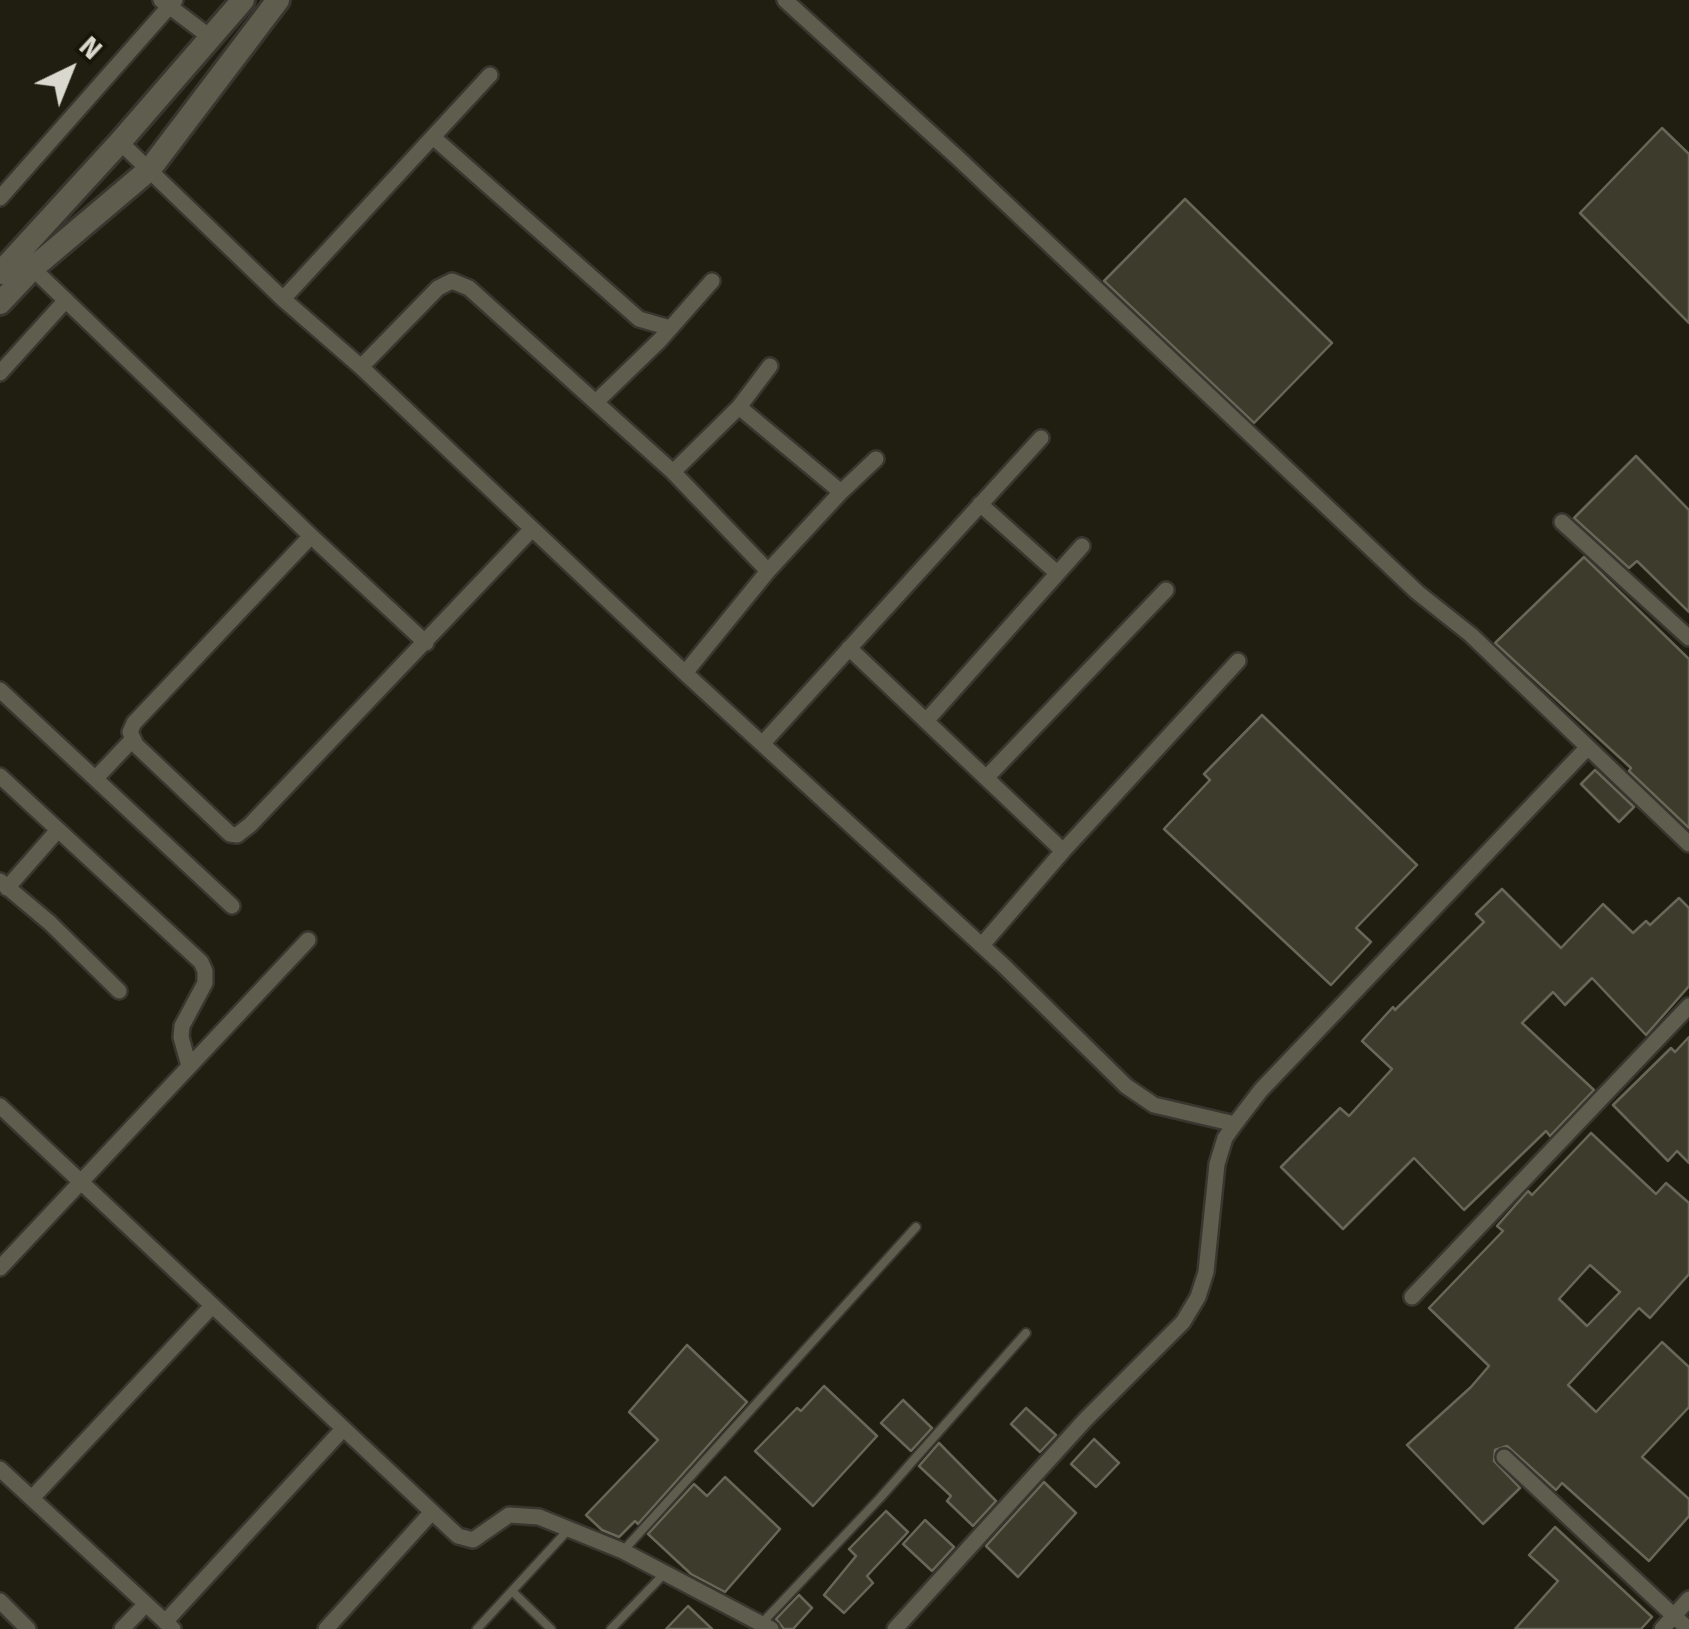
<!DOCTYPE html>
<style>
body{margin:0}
#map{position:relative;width:1689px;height:1629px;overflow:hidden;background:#201e11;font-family:"Fira Sans",sans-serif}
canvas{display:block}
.north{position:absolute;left:20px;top:20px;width:100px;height:100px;-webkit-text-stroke:8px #171508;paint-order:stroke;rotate:43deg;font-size:28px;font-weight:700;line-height:40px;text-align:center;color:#dad9d0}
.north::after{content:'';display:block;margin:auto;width:35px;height:45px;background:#dad9d0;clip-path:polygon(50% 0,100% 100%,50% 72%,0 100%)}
</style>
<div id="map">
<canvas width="1689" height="1629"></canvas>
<div class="north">N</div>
</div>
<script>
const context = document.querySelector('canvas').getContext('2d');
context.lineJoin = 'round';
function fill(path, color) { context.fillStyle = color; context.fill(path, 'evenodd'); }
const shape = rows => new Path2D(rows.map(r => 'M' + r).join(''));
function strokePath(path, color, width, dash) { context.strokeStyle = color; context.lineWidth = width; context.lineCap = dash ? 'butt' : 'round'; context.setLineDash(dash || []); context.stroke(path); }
const building = shape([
 [1662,128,1689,154,1689,323,1580,213,1662,128],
 [1185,199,1332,343,1254,423,1104,281,1185,199],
 [1636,456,1689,510,1689,612,1637,561,1629,568,1574,518,1636,456],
 [1584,557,1689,659,1689,828,1629,771,1631,768,1495,643,1584,557],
 [1262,715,1417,865,1356,928,1371,942,1331,985,1164,829,1210,780,1204,774,1262,715],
 [1595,770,1634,807,1619,822,1581,784,1595,770],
 [1502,889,1561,948,1603,904,1633,933,1646,921,1650,925,1679,898,1689,908,1689,986,1646,1035,1592,978,1565,1005,1553,992,1522,1023,1594,1090,1550,1136,1546,1131,1464,1210,1414,1158,1343,1229,1281,1167,1340,1108,1349,1116,1392,1069,1362,1041,1393,1007,1395,1010,1484,922,1476,914,1502,889],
 [1689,1037,1689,1163,1677,1151,1668,1161,1613,1105,1671,1048,1675,1052,1689,1037],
 [1591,1133,1656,1194,1666,1183,1689,1203,1689,1274,1650,1318,1639,1308,1568,1385,1596,1412,1662,1342,1689,1367,1689,1407,1642,1457,1689,1499,1689,1516,1649,1561,1562,1483,1556,1490,1507,1446,1495,1450,1494,1461,1520,1488,1483,1524,1407,1445,1471,1387,1489,1366,1429,1308,1503,1231,1497,1226,1528,1191,1532,1195,1591,1133],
 [1590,1265,1620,1292,1587,1326,1559,1299,1590,1265],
 [687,1345,747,1402,638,1524,635,1521,619,1537,602,1530,586,1515,658,1440,629,1412,687,1345],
 [824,1386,877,1436,813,1506,755,1451,797,1408,801,1411,824,1386],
 [903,1400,932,1428,911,1451,881,1423,903,1400],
 [1026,1408,1056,1435,1040,1452,1011,1424,1026,1408],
 [1094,1439,1119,1463,1096,1487,1071,1464,1094,1439],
 [939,1443,996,1501,973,1526,947,1501,951,1496,919,1466,939,1443],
 [725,1477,780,1529,725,1592,691,1574,648,1534,694,1484,707,1496,725,1477],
 [1044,1482,1076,1513,1018,1577,986,1546,1044,1482],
 [886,1511,908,1532,867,1576,873,1583,844,1613,824,1595,856,1556,849,1549,886,1511],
 [925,1520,954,1547,932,1571,903,1544,925,1520],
 [1555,1527,1652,1617,1641,1629,1515,1629,1558,1581,1529,1555,1555,1527],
 [799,1595,812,1608,793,1629,784,1629,776,1619,799,1595],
 [688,1606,712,1629,666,1629,688,1606]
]);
const lane = shape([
 [623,1551,916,1227],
 [512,1591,551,1629],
 [761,1624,880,1498,1026,1333],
 [477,1629,569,1529],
 [611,1629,665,1573]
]);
const street = shape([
 [161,0,210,37],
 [785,0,959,159,1417,592,1471,635,1689,844],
 [433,137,639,319,670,328],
 [120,142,283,299,361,367,685,673,1004,966,1126,1086,1154,1105,1235,1124],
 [0,198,175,0],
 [27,263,311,536,426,643],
 [283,299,490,75],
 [361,367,438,288,452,281,469,288,673,472,768,571],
 [0,373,66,300],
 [597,401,660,340,712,281],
 [739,407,841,492],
 [673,472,739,407,770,366],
 [980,504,1057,573],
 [1562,522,1689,638],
 [311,536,134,723,130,732,136,745,230,834,237,835,250,825,531,530],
 [849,648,1063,851],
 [685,673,768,571,841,492,876,459],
 [0,690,232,906],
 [926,721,1082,546],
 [763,743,1041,438],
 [0,776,201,962,205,971,205,983,182,1026,181,1037,189,1066],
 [96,778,132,740],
 [986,778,1166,590],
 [0,881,50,923,119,991],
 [7,888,58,830],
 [982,945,1063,851,1238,661],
 [0,1106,458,1536,473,1540,509,1515,539,1517,623,1551,771,1629],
 [0,1268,308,940],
 [1412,1297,1689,1006],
 [1504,1457,1688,1629],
 [0,1469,173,1629],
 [32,1498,212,1306],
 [0,1601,28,1629],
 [165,1622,343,1429],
 [122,1629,145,1605],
 [326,1629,431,1513],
 [895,1629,1086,1419,1183,1322,1198,1297,1206,1272,1217,1164,1225,1138,1235,1124,1261,1090,1588,747],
 [1662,1629,1689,1599]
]);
const secondary = shape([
 [0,273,120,142,243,0],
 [0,303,33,268,150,169,278,0]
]);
fill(building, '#3c3b2c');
strokePath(building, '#696858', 2.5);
strokePath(lane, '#38362f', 12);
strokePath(street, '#38362f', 20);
strokePath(secondary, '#38362f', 28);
strokePath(lane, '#5f5d4e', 8);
strokePath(street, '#5f5d4e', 15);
strokePath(secondary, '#5f5d4e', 22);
</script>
